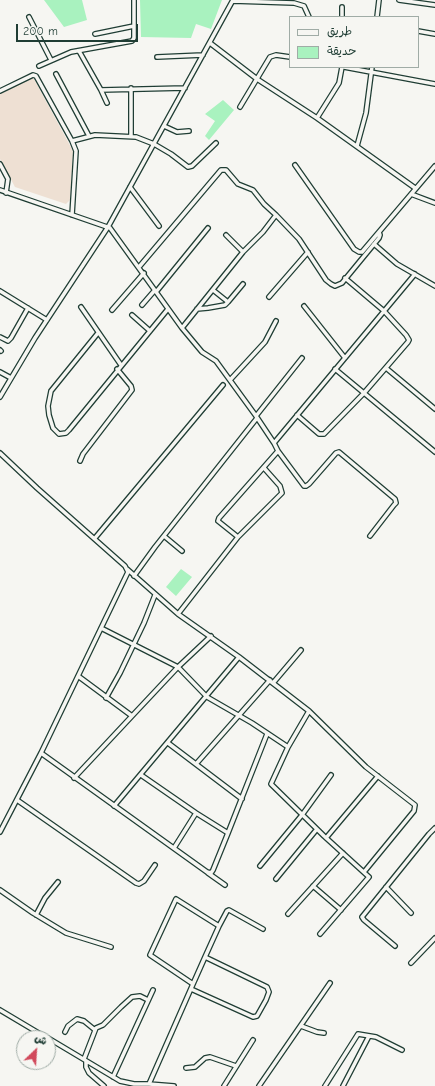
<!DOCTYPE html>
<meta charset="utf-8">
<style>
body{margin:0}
#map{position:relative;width:435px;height:1086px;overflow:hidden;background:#f6f6f2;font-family:"Comic Neue","Playpen Sans Arabic",sans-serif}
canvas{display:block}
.legend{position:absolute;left:289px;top:16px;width:130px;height:52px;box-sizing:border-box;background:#f6f6f2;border:1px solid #a0aca6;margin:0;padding:5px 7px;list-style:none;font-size:12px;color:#1f3d34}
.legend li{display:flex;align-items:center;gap:8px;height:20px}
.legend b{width:20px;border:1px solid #a0aca6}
.north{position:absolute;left:16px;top:1030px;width:40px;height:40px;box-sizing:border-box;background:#f6f6f2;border:1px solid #a0aca6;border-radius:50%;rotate:25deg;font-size:11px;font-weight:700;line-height:16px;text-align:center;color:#1f3d34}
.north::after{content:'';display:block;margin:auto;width:14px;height:18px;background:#d1495b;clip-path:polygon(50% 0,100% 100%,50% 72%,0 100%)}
.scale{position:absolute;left:16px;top:24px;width:122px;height:18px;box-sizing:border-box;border:2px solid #1f3d34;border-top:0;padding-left:5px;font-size:12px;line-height:14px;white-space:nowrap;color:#1f3d34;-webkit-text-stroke:3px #f6f6f2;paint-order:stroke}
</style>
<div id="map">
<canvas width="435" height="1086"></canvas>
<ul class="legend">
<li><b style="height:5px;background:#f6f6f2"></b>طريق</li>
<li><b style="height:11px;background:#a9f2bf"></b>حديقة</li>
</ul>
<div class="north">ش</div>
<div class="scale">200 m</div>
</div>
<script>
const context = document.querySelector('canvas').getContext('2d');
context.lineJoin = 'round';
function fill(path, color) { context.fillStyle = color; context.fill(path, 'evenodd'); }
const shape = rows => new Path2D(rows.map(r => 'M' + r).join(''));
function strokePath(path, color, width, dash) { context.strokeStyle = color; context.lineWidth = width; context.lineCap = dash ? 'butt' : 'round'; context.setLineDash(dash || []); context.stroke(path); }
const built = shape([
 [33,77,73,151,70,200,66,204,15,187,0,159,0,94]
]);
const green = shape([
 [44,0,82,0,87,20,64,27],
 [140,0,222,0,211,29,196,24,191,38,141,37],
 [223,100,234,110,209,140,205,136,215,121,205,114],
 [181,569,192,577,176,596,166,587]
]);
const street = shape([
 [399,0,435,5],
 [233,1,294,3,304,6,309,17],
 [29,17,51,60],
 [342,17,342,7],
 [377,17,379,0],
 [418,31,435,34],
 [95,34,134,26],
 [210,43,257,79,317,118,415,188],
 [79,51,101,90,185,88],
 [157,57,203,55],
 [39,66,71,52,132,41,134,38,134,0],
 [344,67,435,84],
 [56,74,89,136],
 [101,90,107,103],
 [0,91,33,75,36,76,72,141,76,151,72,215],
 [240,107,270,57,276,55,290,57],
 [317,118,339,83,342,67],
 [164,126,177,132,189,131],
 [131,136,131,88],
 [72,141,95,135,136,137,154,144,171,154,188,167,192,166,216,143],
 [357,146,366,113,372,67],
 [0,164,8,179,6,193],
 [295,165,354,249,359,252,362,252,435,166],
 [130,187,159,226],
 [0,190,110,228,182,328,202,352,216,361,256,416,274,443,278,451,304,486,306,486,309,484,336,453,339,452,395,499,396,503,394,505,370,536],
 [411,194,435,203],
 [226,235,243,252],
 [374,244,397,264,435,286],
 [139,267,221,170,226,170,238,184,253,190,264,204,276,215],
 [213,290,228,302],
 [0,291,47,320],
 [156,292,208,228],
 [269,297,308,252],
 [142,305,155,290],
 [304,306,345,358],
 [81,307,121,365],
 [197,309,208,308,225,305,228,302,243,284],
 [112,310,144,273],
 [132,315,150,331],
 [182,328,243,252,263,232,276,215,299,239,326,280,331,284,335,286,342,283,379,238,380,235,379,232],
 [98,333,51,391,48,406,49,415,53,428,59,434,66,433,69,430,168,309],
 [0,337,8,341,11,338,28,308],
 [0,350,1,351],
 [386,368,435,409],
 [335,369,435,452],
 [0,372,11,378],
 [230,380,265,342,276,321],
 [0,397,35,338,108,227,233,0],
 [297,415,319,434,324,434,364,393,408,342,409,340,406,335,384,311,345,278],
 [256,416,302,358],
 [274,443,415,274],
 [0,453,37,488,125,566,128,572,41,753,0,832],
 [80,461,83,454,132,390,131,386,117,369],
 [164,536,182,551],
 [238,537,218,521,219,518,278,451],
 [95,538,223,385],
 [127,569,178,614,239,657,309,711,288,747,271,784,324,836,369,877,320,934],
 [134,576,155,547,257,418],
 [178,614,238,537,282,493,280,486,264,468],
 [101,628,178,667,207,697,252,723,288,747],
 [78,676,132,716,178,667,211,636],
 [273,683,301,650],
 [106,698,120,673,144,623,155,595],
 [309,711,366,767,415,805,414,811,364,872],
 [168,743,242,799],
 [41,753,207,872,211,873,213,870,228,833,267,734],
 [196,764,270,680],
 [141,775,196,813,228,833],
 [74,778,132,716],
 [17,800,136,883,139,884,144,881,155,865],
 [114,806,239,657],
 [326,838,378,776],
 [174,848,196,813],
 [260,866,302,815,331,775],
 [208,873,225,885],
 [276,879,317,829],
 [313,886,341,910],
 [386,887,411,913],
 [0,890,33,913,66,933,111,947],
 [288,914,343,853],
 [36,915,45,898,58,882],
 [219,926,227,911,229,910,263,929],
 [395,946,364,920,362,917,429,834,435,828],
 [411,963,435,938],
 [191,989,253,1017,257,1016,266,1000,269,992,267,987,205,957],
 [0,1010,47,1038],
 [301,1026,317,1032,324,1033],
 [65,1032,68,1026,77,1019,84,1021,95,1030],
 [48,1038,120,1081,134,1084,149,1084,174,1086],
 [84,1059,96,1028,103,1025,121,1007,132,997,140,996,148,1000],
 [86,1061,86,1067,89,1073,104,1086],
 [186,1068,195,1067,205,1058,210,1057,236,1066],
 [113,1077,153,990],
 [149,1084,193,984,205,957,219,926,176,899,150,955,193,984],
 [224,1086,253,1040],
 [259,1086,330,983],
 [325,1086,358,1034,376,1037,402,1050],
 [343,1086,369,1036]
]);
fill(built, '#eee0d3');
fill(green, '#a9f2bf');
strokePath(street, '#1f3d34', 6);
strokePath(street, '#f6f6f2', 3.5);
</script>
